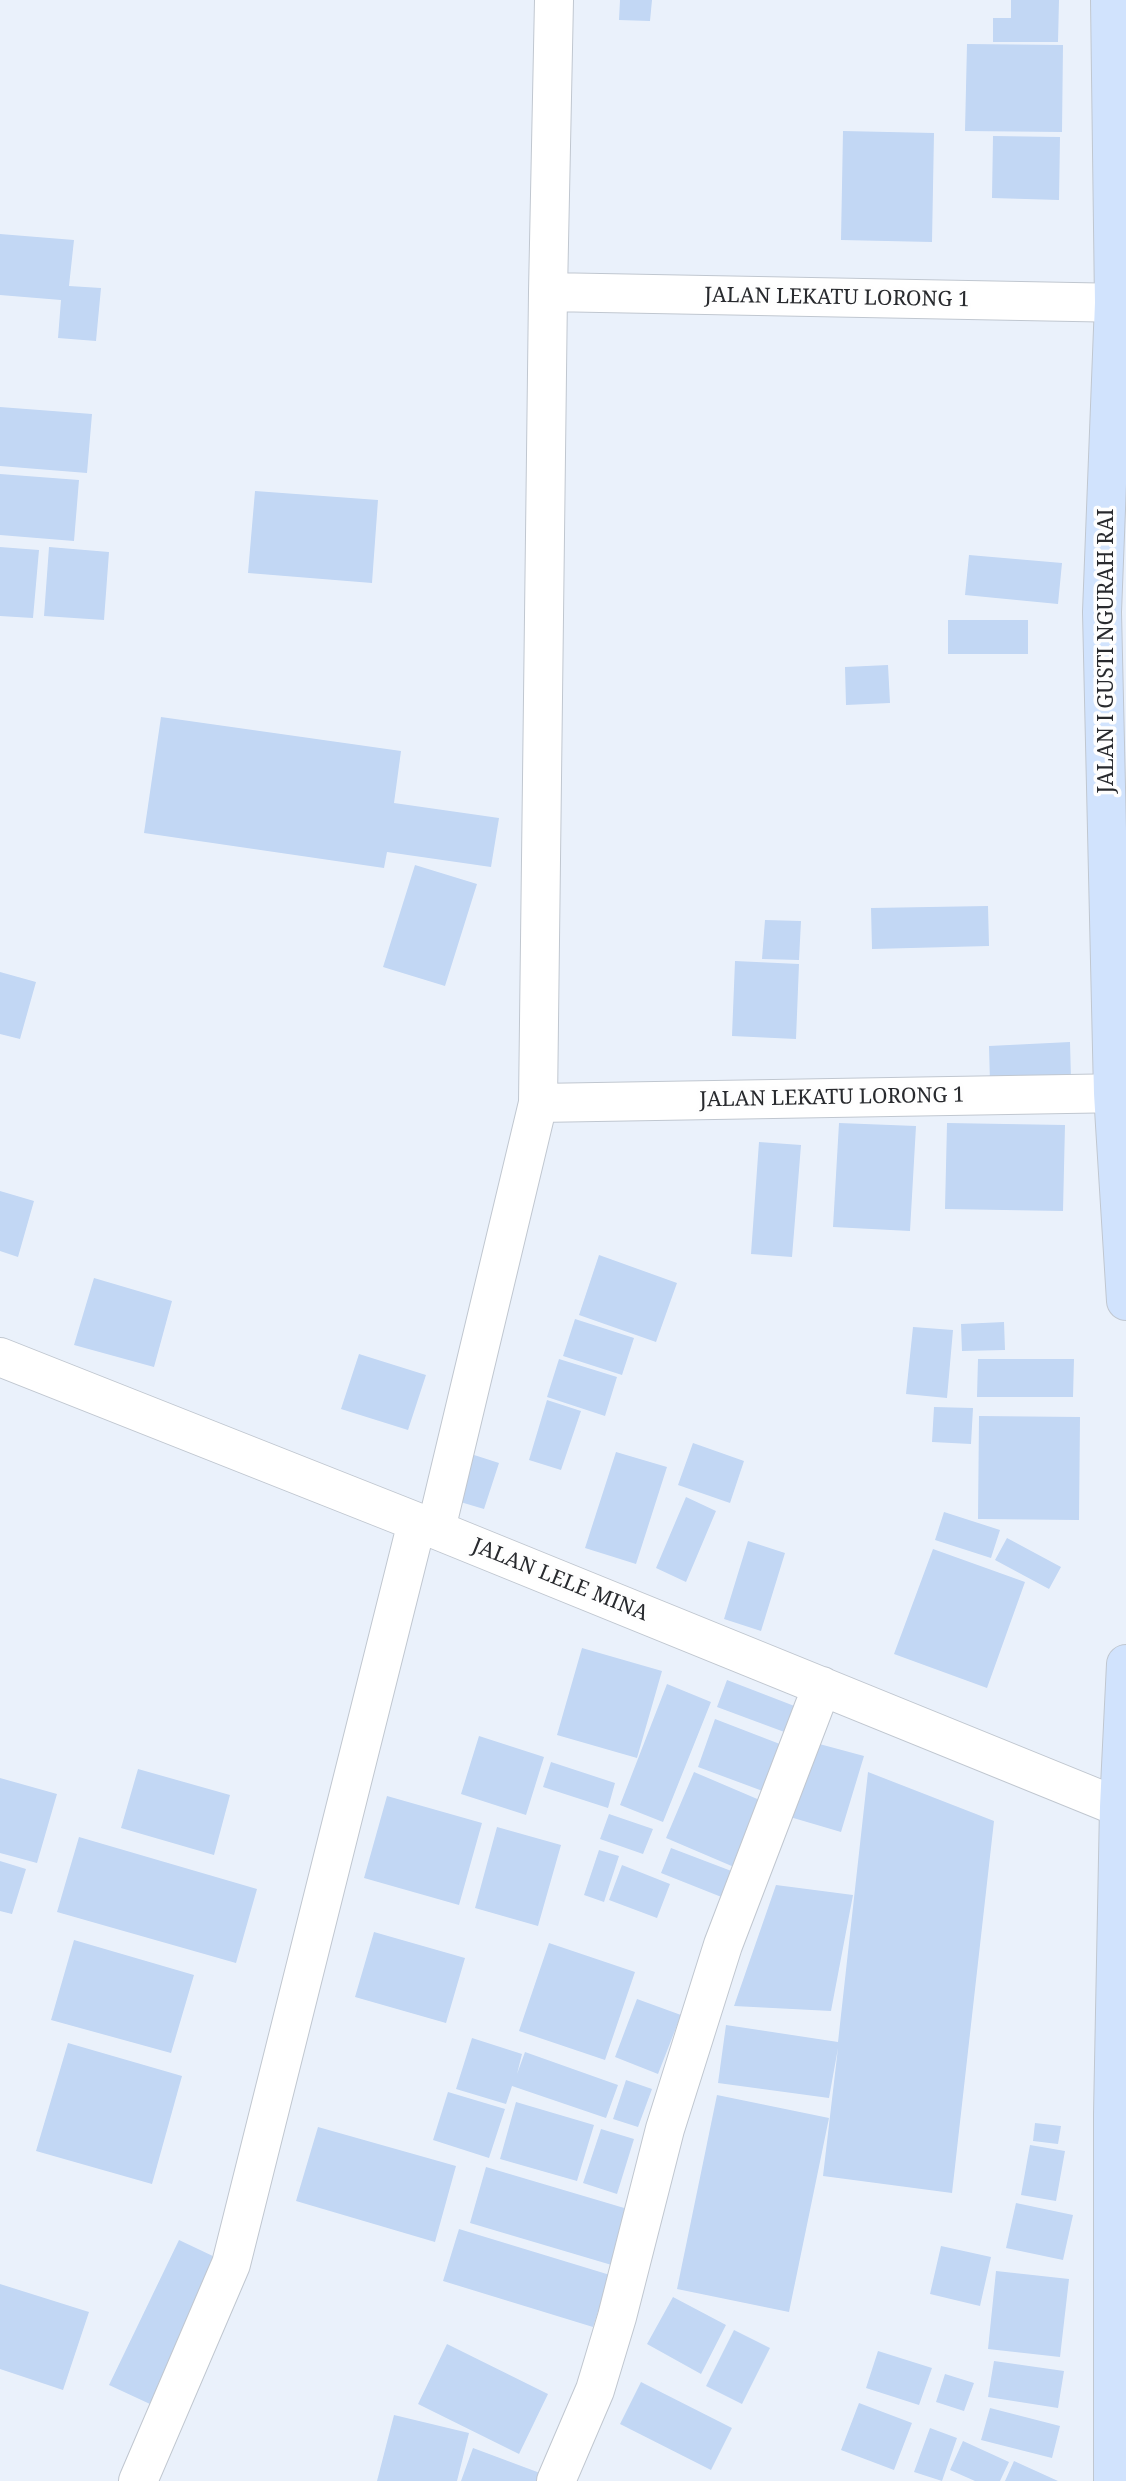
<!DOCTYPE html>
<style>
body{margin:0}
canvas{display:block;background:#eaf1fb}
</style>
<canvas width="1126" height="2481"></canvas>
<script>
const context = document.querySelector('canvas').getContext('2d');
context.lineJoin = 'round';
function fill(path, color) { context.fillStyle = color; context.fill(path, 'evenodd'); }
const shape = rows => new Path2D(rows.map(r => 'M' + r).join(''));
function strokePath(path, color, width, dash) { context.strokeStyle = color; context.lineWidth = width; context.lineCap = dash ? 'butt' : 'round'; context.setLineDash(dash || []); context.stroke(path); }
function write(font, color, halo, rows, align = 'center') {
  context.font = font + ' "Noto Serif",serif'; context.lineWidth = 7; context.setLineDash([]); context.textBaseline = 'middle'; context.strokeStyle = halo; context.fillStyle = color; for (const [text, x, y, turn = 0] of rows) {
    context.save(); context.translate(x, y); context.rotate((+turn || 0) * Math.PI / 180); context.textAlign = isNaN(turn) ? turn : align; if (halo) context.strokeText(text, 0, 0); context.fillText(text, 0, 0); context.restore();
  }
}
const building = shape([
 [620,0,652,0,650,21,619,20],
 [1011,0,1059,0,1058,42,993,42,993,18,1011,18],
 [967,44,1063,45,1062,132,965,131],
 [843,131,934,133,932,242,841,240],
 [993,136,1060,137,1059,200,992,198],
 [0,234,74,240,69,286,101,288,96,341,58,338,61,300,0,295],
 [0,407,92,414,87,473,0,466],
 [0,474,79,480,74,541,0,535],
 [255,491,378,500,372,583,248,573],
 [0,547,39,550,33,618,0,616],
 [49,547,109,552,104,620,44,616],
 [969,555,1062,563,1058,604,965,595],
 [948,620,1028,620,1028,654,948,654],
 [888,665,890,703,846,705,845,667],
 [161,717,401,751,394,803,499,818,491,867,387,852,384,868,144,833],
 [415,865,477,884,445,986,383,967],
 [988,906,989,946,872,949,871,908],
 [765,920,801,921,799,960,762,959],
 [735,961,799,964,796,1039,732,1036],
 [0,972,36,982,20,1039,0,1034],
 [1070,1042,1071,1079,990,1083,989,1046],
 [839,1123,916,1126,910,1231,833,1227],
 [947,1123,1065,1125,1063,1211,945,1209],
 [759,1142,801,1145,792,1257,751,1254],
 [0,1191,34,1201,18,1257,0,1251],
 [599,1255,677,1283,656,1342,579,1315],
 [94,1278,172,1301,154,1367,74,1345],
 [575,1319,634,1338,622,1375,563,1356],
 [1004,1322,1005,1350,962,1351,961,1324],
 [913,1327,953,1330,947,1398,906,1394],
 [359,1354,426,1375,408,1430,341,1409],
 [559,1359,617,1377,605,1416,547,1397],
 [978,1359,1074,1359,1073,1397,977,1397],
 [547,1400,581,1411,561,1470,529,1460],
 [934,1407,973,1408,971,1444,932,1442],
 [979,1416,1080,1417,1079,1520,978,1519],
 [693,1443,744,1461,730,1503,678,1485],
 [616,1452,667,1467,636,1564,585,1548],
 [471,1454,499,1463,484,1509,457,1501],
 [686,1497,716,1511,686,1582,656,1568],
 [944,1512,1000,1530,991,1558,935,1540],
 [1007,1538,1061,1567,1049,1589,995,1560],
 [748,1541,785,1553,761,1631,724,1619],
 [933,1549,1025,1582,987,1688,894,1654],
 [582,1648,662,1671,637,1758,557,1735],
 [727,1680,797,1707,787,1733,717,1707],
 [667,1684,711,1702,663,1822,620,1805],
 [715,1719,785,1746,768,1793,698,1767],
 [479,1736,544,1757,526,1815,461,1794],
 [812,1742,864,1756,841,1832,790,1817],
 [551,1762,615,1783,608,1808,543,1787],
 [138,1769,230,1795,214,1855,121,1828],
 [694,1772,762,1801,734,1867,666,1838],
 [868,1772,994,1821,952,2193,823,2176,838,2048,829,2098,718,2083,726,2025,838,2042],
 [0,1778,57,1794,37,1863,0,1853],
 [387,1796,482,1823,459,1905,364,1878],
 [609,1814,653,1829,643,1854,600,1839],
 [497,1827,561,1845,538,1926,475,1908],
 [79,1837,257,1889,236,1963,57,1912],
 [671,1848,734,1872,724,1898,661,1873],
 [599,1850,619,1856,604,1902,584,1895],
 [0,1861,26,1869,12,1914,0,1911],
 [622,1865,670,1884,657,1918,609,1900],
 [776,1885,853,1895,831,2011,734,2006],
 [374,1932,465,1958,446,2023,355,1997],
 [74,1940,194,1975,171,2053,51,2020],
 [549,1943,635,1972,605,2060,519,2031],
 [637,1999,681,2015,658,2074,615,2057],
 [472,2038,522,2054,517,2074,525,2052,618,2085,606,2118,512,2086,506,2104,456,2089],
 [68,2043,182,2076,152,2184,36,2151],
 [626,2080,652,2089,638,2127,613,2119],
 [448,2092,505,2109,489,2158,433,2140],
 [717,2095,829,2118,789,2312,677,2289],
 [516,2102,594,2125,577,2181,500,2159],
 [1035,2123,1061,2126,1058,2144,1033,2141],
 [318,2127,456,2166,435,2242,296,2201],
 [601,2129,634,2139,617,2194,583,2183],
 [1030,2145,1065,2151,1056,2201,1021,2195],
 [486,2167,631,2210,615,2266,470,2223],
 [1016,2203,1073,2215,1063,2260,1006,2248],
 [459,2229,610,2275,593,2327,443,2281],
 [179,2240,217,2258,150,2404,109,2385],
 [941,2246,991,2257,980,2306,930,2294],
 [996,2271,1069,2279,1060,2357,988,2349],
 [0,2284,89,2312,63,2390,0,2369],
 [673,2297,726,2325,701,2374,647,2344],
 [734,2330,770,2348,742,2404,706,2386],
 [447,2344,548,2394,519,2454,418,2404],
 [878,2351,932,2368,919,2405,866,2388],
 [994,2361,1064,2371,1058,2408,988,2397],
 [945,2374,974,2383,964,2411,936,2402],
 [641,2382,732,2428,711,2470,620,2424],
 [859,2403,912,2423,894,2470,841,2450],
 [990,2408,1060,2426,1052,2458,981,2440],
 [394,2415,469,2433,457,2481,377,2481],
 [930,2428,957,2438,942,2481,914,2472],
 [963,2441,1009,2462,1000,2481,975,2481,950,2470],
 [473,2448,540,2473,537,2481,461,2481],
 [1014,2461,1058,2481,1005,2481]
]);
const minor = shape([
 [548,292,1126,303],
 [538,1103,1126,1093],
 [0,1357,417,1522,1126,1810],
 [436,1529,538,1103,548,292,554,0],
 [138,2481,231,2264,417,1522],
 [556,2481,595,2390,617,2317,665,2129,723,1945,822,1686]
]);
const secondary = shape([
 [1110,0,1114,303,1102,612,1113,1093,1126,1301],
 [1113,2481,1113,2114,1119,1807,1126,1664]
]);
const streetNames = [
 ["JALAN LEKATU LORONG 1",837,298,1],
 ["JALAN I GUSTI NGURAH RAI",1107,651,-90],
 ["JALAN LEKATU LORONG 1",832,1098,-1],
 ["JALAN LELE MINA",560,1580,22]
];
fill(building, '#c2d7f4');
strokePath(minor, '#c0c7d0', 40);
strokePath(secondary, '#c0c7d0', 40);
strokePath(minor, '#fff', 38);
strokePath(secondary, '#d1e3fd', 38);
write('21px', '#282a2e', '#fefefe', streetNames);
</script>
